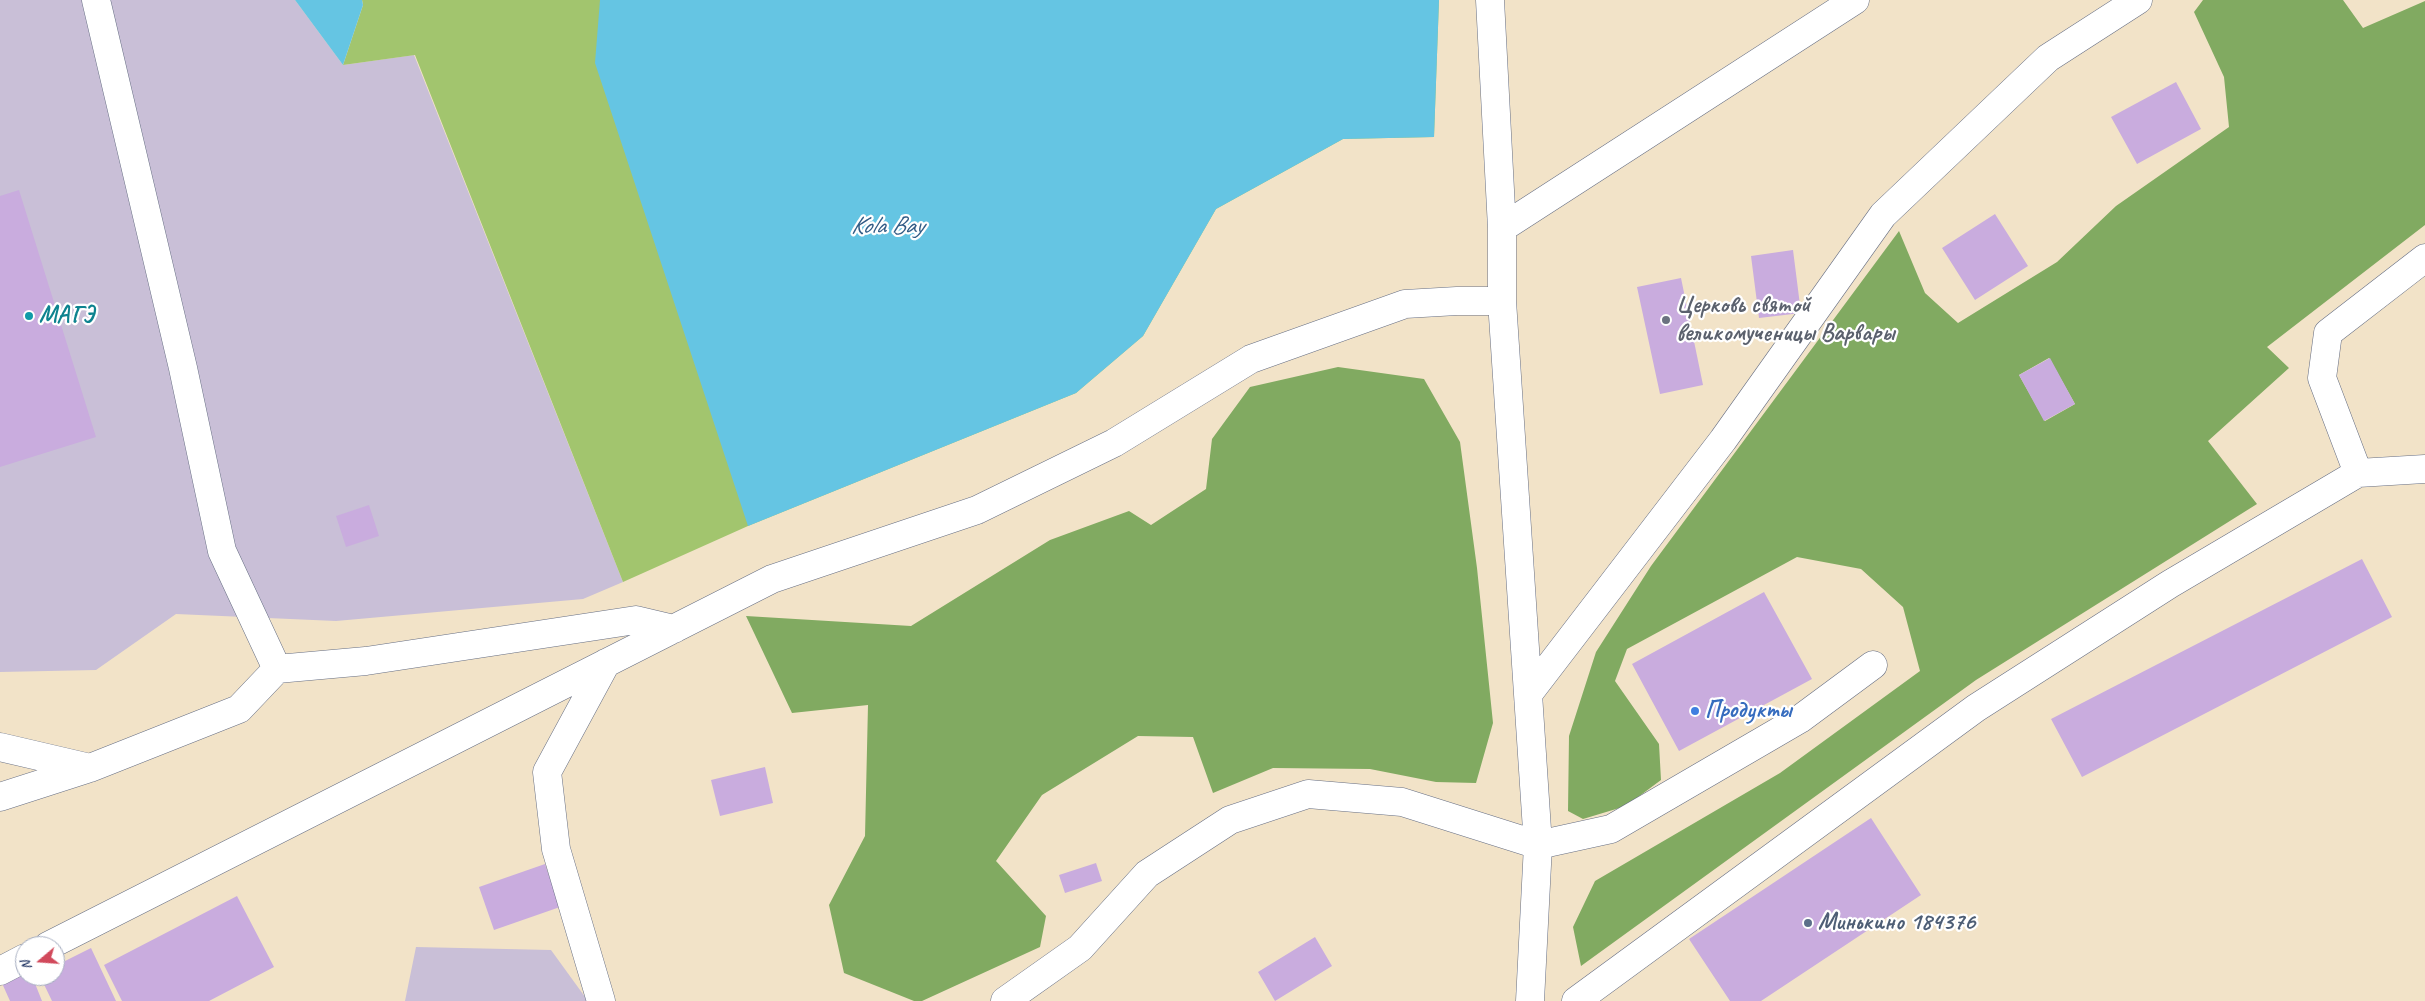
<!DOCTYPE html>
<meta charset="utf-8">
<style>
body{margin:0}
#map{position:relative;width:2425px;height:1001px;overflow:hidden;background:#f2e3c8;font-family:Caveat,sans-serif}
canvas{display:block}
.north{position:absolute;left:15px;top:936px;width:50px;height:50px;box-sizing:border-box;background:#fff;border:1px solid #a4acbf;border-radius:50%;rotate:252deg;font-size:14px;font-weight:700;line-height:20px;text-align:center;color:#1b2f5e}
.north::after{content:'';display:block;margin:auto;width:18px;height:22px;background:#d1495b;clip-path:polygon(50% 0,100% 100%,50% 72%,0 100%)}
</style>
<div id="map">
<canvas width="2425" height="1001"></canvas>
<div class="north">N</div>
</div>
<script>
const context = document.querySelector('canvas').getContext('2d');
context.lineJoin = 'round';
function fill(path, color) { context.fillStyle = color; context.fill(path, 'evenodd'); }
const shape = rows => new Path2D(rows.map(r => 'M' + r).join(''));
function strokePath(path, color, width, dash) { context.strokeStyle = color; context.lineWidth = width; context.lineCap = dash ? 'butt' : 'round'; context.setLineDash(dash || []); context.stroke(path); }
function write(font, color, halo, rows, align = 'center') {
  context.font = font + ' Caveat,sans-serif'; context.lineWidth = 4.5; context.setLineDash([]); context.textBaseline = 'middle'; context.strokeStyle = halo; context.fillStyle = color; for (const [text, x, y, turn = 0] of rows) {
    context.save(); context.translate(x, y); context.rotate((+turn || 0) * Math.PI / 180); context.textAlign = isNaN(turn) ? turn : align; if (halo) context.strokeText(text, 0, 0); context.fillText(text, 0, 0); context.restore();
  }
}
const industrial = shape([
 [0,0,295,0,343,65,414,55,623,582,583,599,336,621,176,614,96,670,0,672],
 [416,947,551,950,588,1001,405,1001]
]);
const green = shape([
 [362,0,1439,0,1434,137,1343,139,1216,209,1143,336,1076,393,748,526,623,582,415,55,343,65,363,5]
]);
const forest = shape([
 [2203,0,2343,0,2363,28,2425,1,2425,225,2267,347,2289,368,2208,441,2257,504,1976,680,1581,966,1573,927,1595,881,1780,773,1920,671,1903,607,1861,569,1797,557,1627,649,1615,681,1659,744,1661,780,1626,806,1583,819,1568,811,1569,736,1596,652,1651,566,1899,231,1925,293,1958,323,2057,262,2116,206,2229,127,2224,77,2194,12],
 [2049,358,2075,404,2045,421,2019,375],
 [1338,367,1424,379,1460,442,1477,568,1493,723,1476,783,1436,782,1370,769,1273,768,1213,793,1193,737,1138,736,1042,795,996,861,1046,916,1040,947,922,1001,914,1001,844,973,829,905,865,836,868,705,792,713,746,616,911,626,1050,540,1129,511,1151,525,1206,489,1212,439,1250,387]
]);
const water = shape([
 [295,0,362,0,363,5,343,65],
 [600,0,1439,0,1434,137,1343,139,1216,209,1143,336,1076,393,748,526,595,63]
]);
const building = shape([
 [2176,82,2201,129,2137,164,2111,117],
 [19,190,96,437,0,467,0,196],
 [1995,214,2028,266,1975,300,1942,248],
 [1793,250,1801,313,1759,318,1751,256],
 [1681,278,1703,385,1660,394,1637,287],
 [2050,358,2075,404,2044,421,2019,375],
 [369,505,379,536,346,547,336,516],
 [2362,559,2392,617,2082,777,2051,719],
 [1764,592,1812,679,1679,751,1632,664],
 [765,767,773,803,720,816,711,780],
 [1871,818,1921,895,1761,1001,1730,1001,1689,939],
 [1096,863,1102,881,1065,893,1059,875],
 [545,864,560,907,494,930,479,887],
 [237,896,274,967,209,1001,122,1001,104,965],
 [1315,937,1332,966,1275,1001,1258,972],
 [91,948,116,1001,52,1001,40,976,55,976,55,966],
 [25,971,25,976,32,976,42,1001,10,1001,1,981]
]);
const minor = shape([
 [96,0,183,368,222,551,277,669,366,661,636,620,674,629],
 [1490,0,1502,228],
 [2358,473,2322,378,2328,333,2425,258],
 [1529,693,1723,440,1883,215,2048,58,2138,0],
 [0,747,90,768],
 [0,797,90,768,239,709,277,669],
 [48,946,772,579,977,510,1114,443,1251,359,1405,304,1457,301,1502,301],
 [0,971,25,958],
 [601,1001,556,849,547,772,606,663],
 [1005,1001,1080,948,1147,874,1230,820,1308,794,1402,802,1538,845,1611,829,1800,719,1873,665],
 [1530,1001,1538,845,1502,301,1502,228,1855,0],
 [1576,1001,1976,708,2170,584,2358,473,2425,469]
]);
const markers = [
 [29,316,5,"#0f9aa8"],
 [1666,320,5,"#6b7280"],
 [1695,711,5,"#3f7fe0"],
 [1808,923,5,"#5c6f8a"]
];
const worshipNames = [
 ["Церковь святой",1676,306],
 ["великомученицы Варвары",1676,334]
];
const cultureNames = [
 ["МАГЭ",39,316]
];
const shopNames = [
 ["Продукты",1705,711]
];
const serviceNames = [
 ["Минькино 184376",1818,923]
];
const waterNames = [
 ["Kola Bay",887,226]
];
fill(industrial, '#c9bfd7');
fill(green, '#a2c56e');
fill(forest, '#81aa61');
fill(water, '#65c5e3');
fill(building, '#c9acde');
strokePath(minor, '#666e83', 29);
strokePath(minor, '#fff', 28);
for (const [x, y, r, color] of markers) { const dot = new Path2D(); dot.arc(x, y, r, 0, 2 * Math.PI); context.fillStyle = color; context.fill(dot); strokePath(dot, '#fff', 2); }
write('bold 24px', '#5b616d', '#fff', worshipNames, 'left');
write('bold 24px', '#0d838f', '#fff', cultureNames, 'left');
write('bold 24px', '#366cbe', '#fff', shopNames, 'left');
write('bold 24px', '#4e5e75', '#fff', serviceNames, 'left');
write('italic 25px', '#315c86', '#fff', waterNames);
</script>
